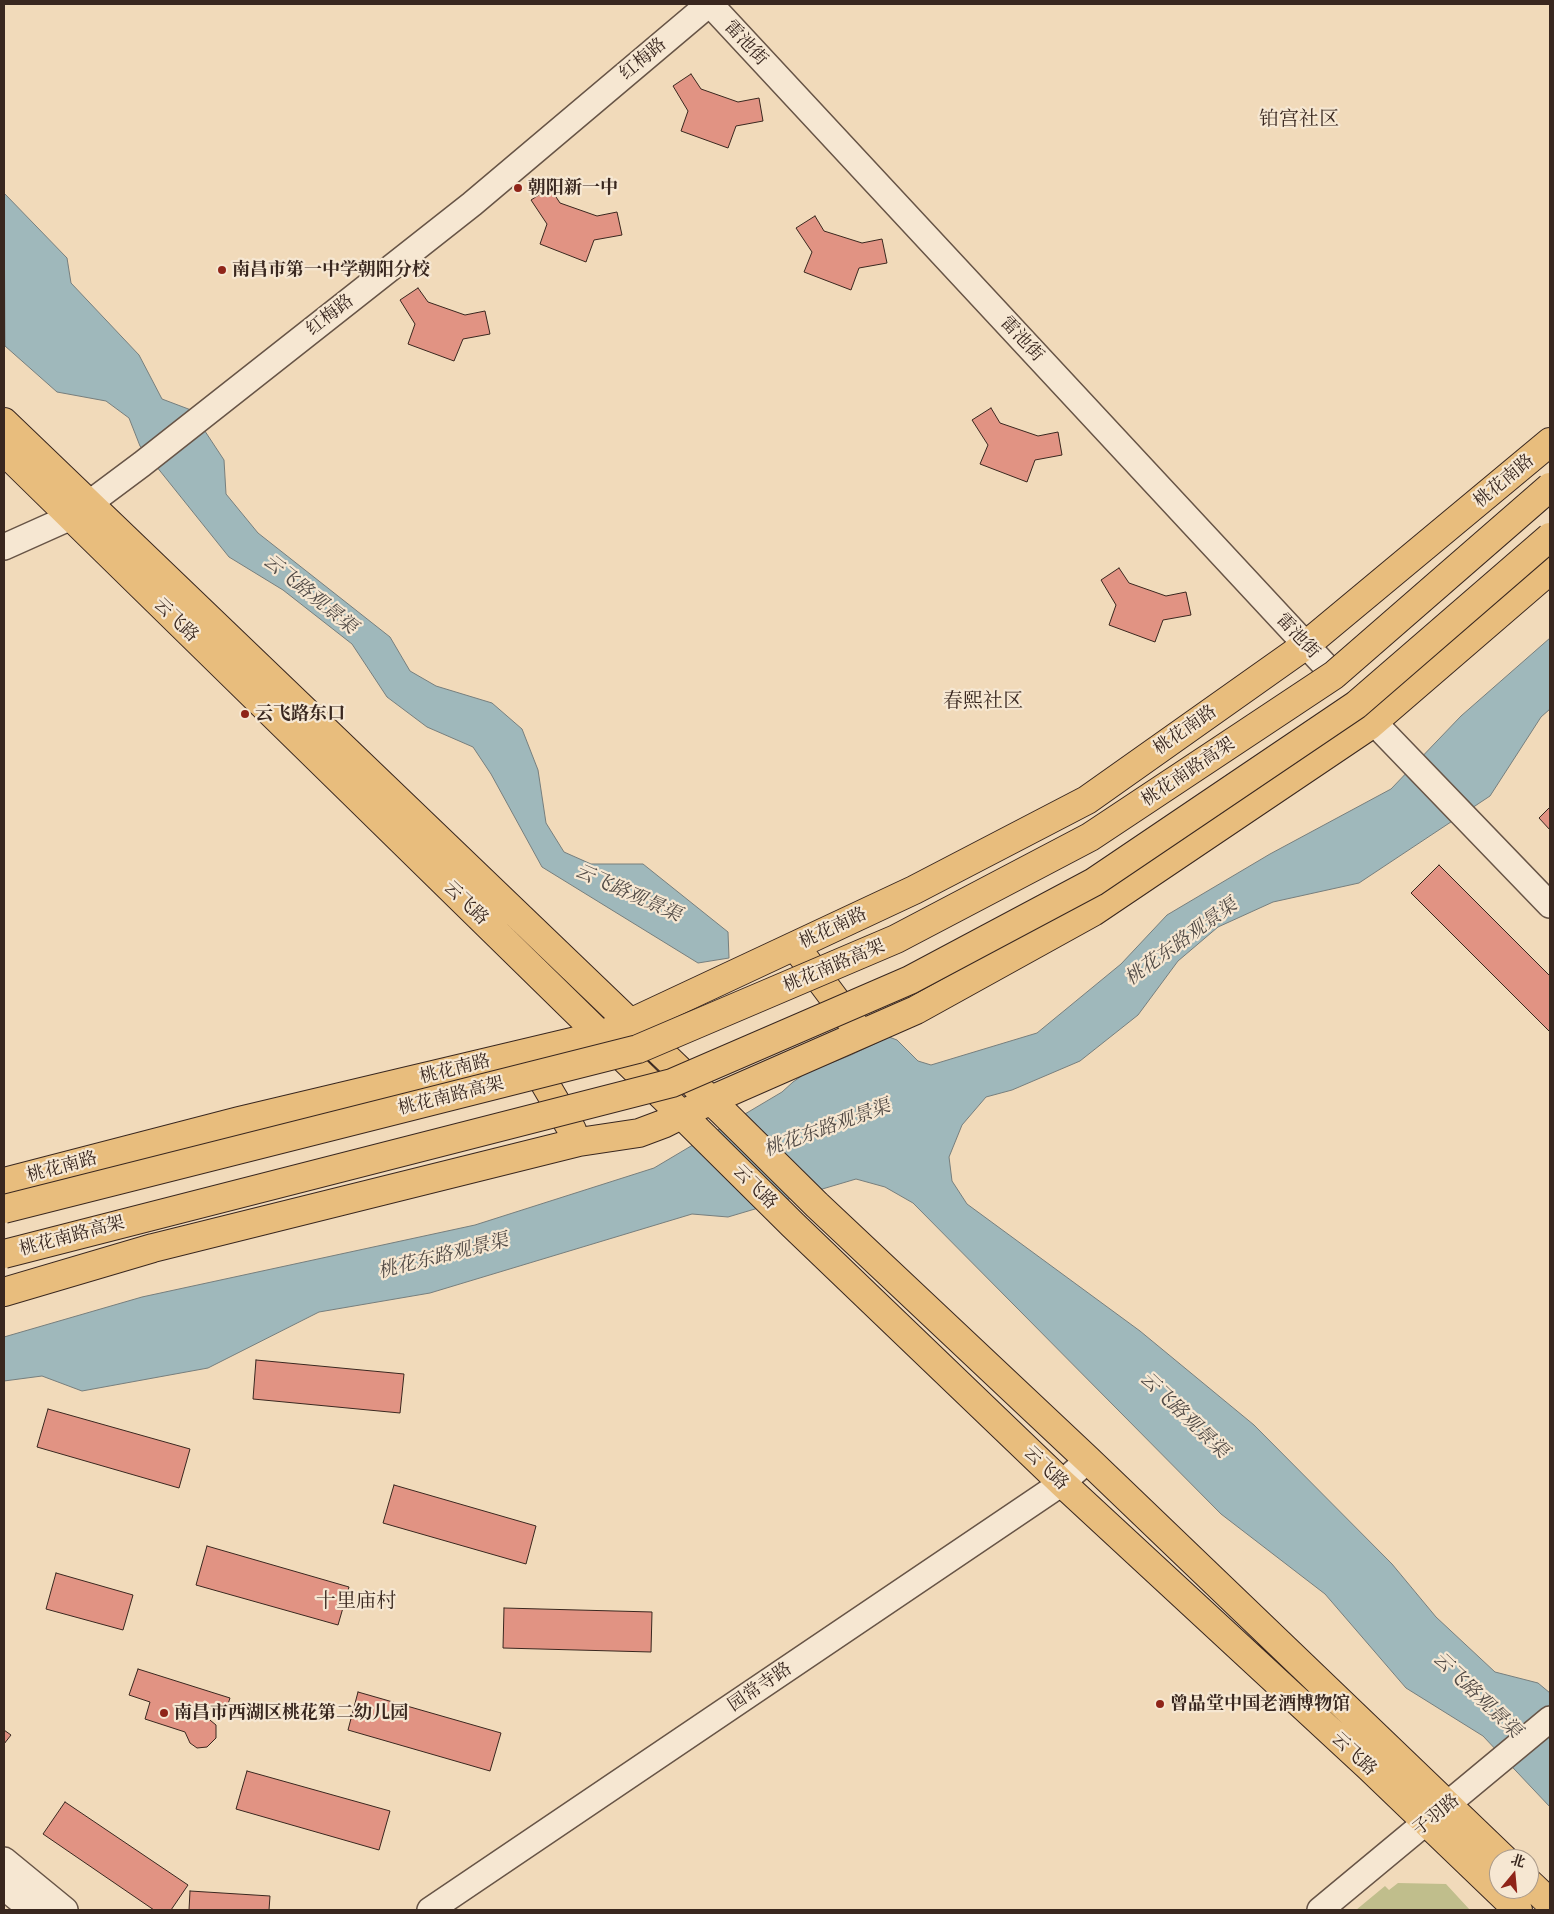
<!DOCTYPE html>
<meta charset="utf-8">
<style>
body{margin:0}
#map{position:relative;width:1554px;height:1914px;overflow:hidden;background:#f1daba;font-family:"Libre Caslon Text","Noto Serif SC",serif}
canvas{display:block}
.frame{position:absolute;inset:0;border:5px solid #39271f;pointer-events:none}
.north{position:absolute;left:1489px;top:1849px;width:50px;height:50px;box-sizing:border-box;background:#f6e7d2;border:1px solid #aa9a8a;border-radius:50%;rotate:17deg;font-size:14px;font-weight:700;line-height:20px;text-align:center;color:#39271f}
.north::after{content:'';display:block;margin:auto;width:18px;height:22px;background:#8f2418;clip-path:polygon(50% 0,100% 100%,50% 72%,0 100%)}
</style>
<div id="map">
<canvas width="1554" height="1914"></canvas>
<div class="frame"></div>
<div class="north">北</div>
</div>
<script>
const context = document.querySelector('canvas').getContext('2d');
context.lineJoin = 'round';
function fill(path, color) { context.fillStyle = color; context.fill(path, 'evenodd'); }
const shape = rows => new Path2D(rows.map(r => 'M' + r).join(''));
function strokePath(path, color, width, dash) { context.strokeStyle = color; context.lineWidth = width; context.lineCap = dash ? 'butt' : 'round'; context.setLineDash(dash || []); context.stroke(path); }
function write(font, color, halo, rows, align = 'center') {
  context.font = font + ' "Libre Caslon Text","Noto Serif SC",serif'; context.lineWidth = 4.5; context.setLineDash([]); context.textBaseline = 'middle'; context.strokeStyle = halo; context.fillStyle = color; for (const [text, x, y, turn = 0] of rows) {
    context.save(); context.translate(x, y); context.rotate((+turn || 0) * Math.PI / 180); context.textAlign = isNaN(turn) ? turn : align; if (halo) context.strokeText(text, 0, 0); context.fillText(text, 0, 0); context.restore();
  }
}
const green = shape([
 [1398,1883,1446,1884,1470,1910,1356,1910,1385,1886,1389,1890]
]);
const water = shape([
 [4,193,67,258,71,283,139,355,162,399,191,410,224,460,226,494,258,533,390,637,410,671,436,686,492,703,522,729,538,770,546,823,564,852,591,864,643,864,728,932,729,958,698,963,542,867,491,774,473,747,427,727,387,697,352,644,283,590,229,557,140,446,129,418,106,401,57,392,5,346,4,193],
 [1550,638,1550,709,1541,717,1490,796,1359,883,1273,902,1218,927,1178,961,1138,1015,1080,1061,1012,1090,986,1097,962,1125,949,1157,952,1181,967,1204,1140,1331,1254,1425,1392,1564,1436,1617,1495,1672,1538,1683,1550,1693,1550,1807,1483,1736,1406,1688,1325,1594,1221,1514,913,1203,885,1187,856,1179,728,1217,692,1214,430,1293,319,1312,208,1368,82,1391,42,1376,4,1381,4,1337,142,1297,475,1225,654,1168,782,1092,793,1082,806,1073,851,1055,889,1037,897,1040,918,1061,931,1065,1037,1033,1121,964,1167,915,1270,854,1391,789,1461,716,1550,638]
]);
const building = shape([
 [691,74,701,89,738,102,759,98,763,121,736,126,728,148,681,131,688,111,673,86,691,74],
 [550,188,560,203,597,216,617,212,622,235,594,240,586,262,540,244,547,224,531,200,550,188],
 [815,216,824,231,862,243,882,239,887,263,859,268,851,290,804,272,812,252,796,228,815,216],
 [418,288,428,302,465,315,485,311,490,334,463,339,454,361,408,344,415,324,400,300,418,288],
 [991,408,1000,423,1038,436,1058,432,1062,455,1035,460,1027,482,980,464,988,445,972,420,991,408],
 [1119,568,1129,583,1166,596,1186,592,1191,615,1163,620,1155,642,1109,625,1116,605,1101,580,1119,568],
 [1550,807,1550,830,1539,818,1550,807],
 [1439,865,1550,976,1550,1032,1411,893,1439,865],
 [256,1360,404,1374,400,1413,253,1399,256,1360],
 [48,1409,190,1449,179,1488,37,1447,48,1409],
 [394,1485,536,1526,526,1564,383,1523,394,1485],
 [207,1546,349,1587,338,1625,196,1585,207,1546],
 [56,1573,133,1595,123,1630,46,1609,56,1573],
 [504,1608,652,1612,651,1652,503,1648,504,1608],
 [138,1669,230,1698,225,1713,208,1707,205,1716,216,1725,216,1738,207,1747,197,1748,190,1743,185,1732,145,1719,150,1702,129,1695,138,1669],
 [358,1692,501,1733,490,1771,348,1730,358,1692],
 [4,1730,11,1735,4,1744,4,1730],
 [247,1771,390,1811,379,1850,236,1809,247,1771],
 [65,1802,188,1885,171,1910,154,1910,43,1834,65,1802],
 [190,1891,270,1896,269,1910,189,1910,190,1891]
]);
const minor = shape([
 [710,4,1334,675],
 [4,547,71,517,142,464,472,204,709,4],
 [1359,707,1550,905],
 [4,1860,65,1910],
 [4,1887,32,1910],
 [430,1910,1062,1483,1088,1460],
 [1320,1910,1550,1719]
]);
const major = shape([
 [4,422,722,1111,817,1205,1088,1460,1504,1859],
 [4,451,682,1115,793,1225,1062,1483,1369,1767,1518,1910],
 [795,946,857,1029],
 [527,1053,572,1130],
 [4,1182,239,1121,601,1035,630,1023,914,890,1087,800,1306,645,1550,442],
 [4,1292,153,1248,579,1142,639,1133,663,1124,711,1100,916,1010,1093,912,1369,726,1550,570],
 [1529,1883,1550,1903]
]);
const highwayBridge = shape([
 [4,1209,638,1049,896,939,1090,837,1334,675,1550,487],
 [4,1254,672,1083,910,980,1094,882,1356,705,1550,537]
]);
const markers = [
 [518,188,5,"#8f2418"],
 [222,270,5,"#8f2418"],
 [245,714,5,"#8f2418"],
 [1160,1704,5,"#8f2418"],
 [164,1713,5,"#8f2418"]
];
const streetNames = [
 ["雷池街",746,43,47],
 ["红梅路",643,59,-40],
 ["红梅路",330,315,-38],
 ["雷池街",1022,339,47],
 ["桃花南路",1504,481,-40],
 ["云飞路",176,620,44],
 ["雷池街",1298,636,47],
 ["桃花南路",1185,730,-35],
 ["桃花南路高架",1188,772,-34],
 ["云飞路",466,903,44],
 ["桃花南路",833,928,-25],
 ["桃花南路高架",834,966,-23],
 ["桃花南路",455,1069,-14],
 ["桃花南路高架",451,1096,-14],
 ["桃花南路",62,1167,-15],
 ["云飞路",755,1187,45],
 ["桃花南路高架",72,1236,-15],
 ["云飞路",1046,1468,44],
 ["园常寺路",760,1687,-34],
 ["云飞路",1354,1754,43],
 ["子羽路",1436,1815,-39]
];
const poiNames = [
 ["朝阳新一中",528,188],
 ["南昌市第一中学朝阳分校",232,270],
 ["云飞路东口",255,714],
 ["曾品堂中国老酒博物馆",1170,1704],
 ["南昌市西湖区桃花第二幼儿园",174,1713]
];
const waterNames = [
 ["云飞路观景渠",310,594,39],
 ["云飞路观景渠",628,893,24],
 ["桃花东路观景渠",1181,942,-36],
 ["桃花东路观景渠",827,1128,-20],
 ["桃花东路观景渠",443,1256,-14],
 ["云飞路观景渠",1184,1415,44],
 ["云飞路观景渠",1477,1695,44]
];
const quarterNames = [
 ["铂宫社区",1299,119],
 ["春熙社区",983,701],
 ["十里庙村",356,1601]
];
fill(green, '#c0be8c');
fill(water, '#9fb8bb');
strokePath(water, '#767e7d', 1);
fill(building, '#e19383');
strokePath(building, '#39271f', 1);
strokePath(minor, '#675446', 28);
strokePath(major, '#39271f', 30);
strokePath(minor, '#f6e7d2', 25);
strokePath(major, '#e8bd7d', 28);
strokePath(highwayBridge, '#39271f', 30, []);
strokePath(highwayBridge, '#e8bd7d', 28);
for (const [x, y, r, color] of markers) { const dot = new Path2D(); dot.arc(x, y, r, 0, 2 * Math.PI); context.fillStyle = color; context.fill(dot); strokePath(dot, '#f6e7d2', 2); }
write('18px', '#39271f', '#f6e7d2', streetNames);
write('bold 18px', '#39271f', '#f6e7d2', poiNames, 'left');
write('italic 19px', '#524b46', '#f6e7d2', waterNames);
write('20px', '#39271f', '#f6e7d2', quarterNames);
</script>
